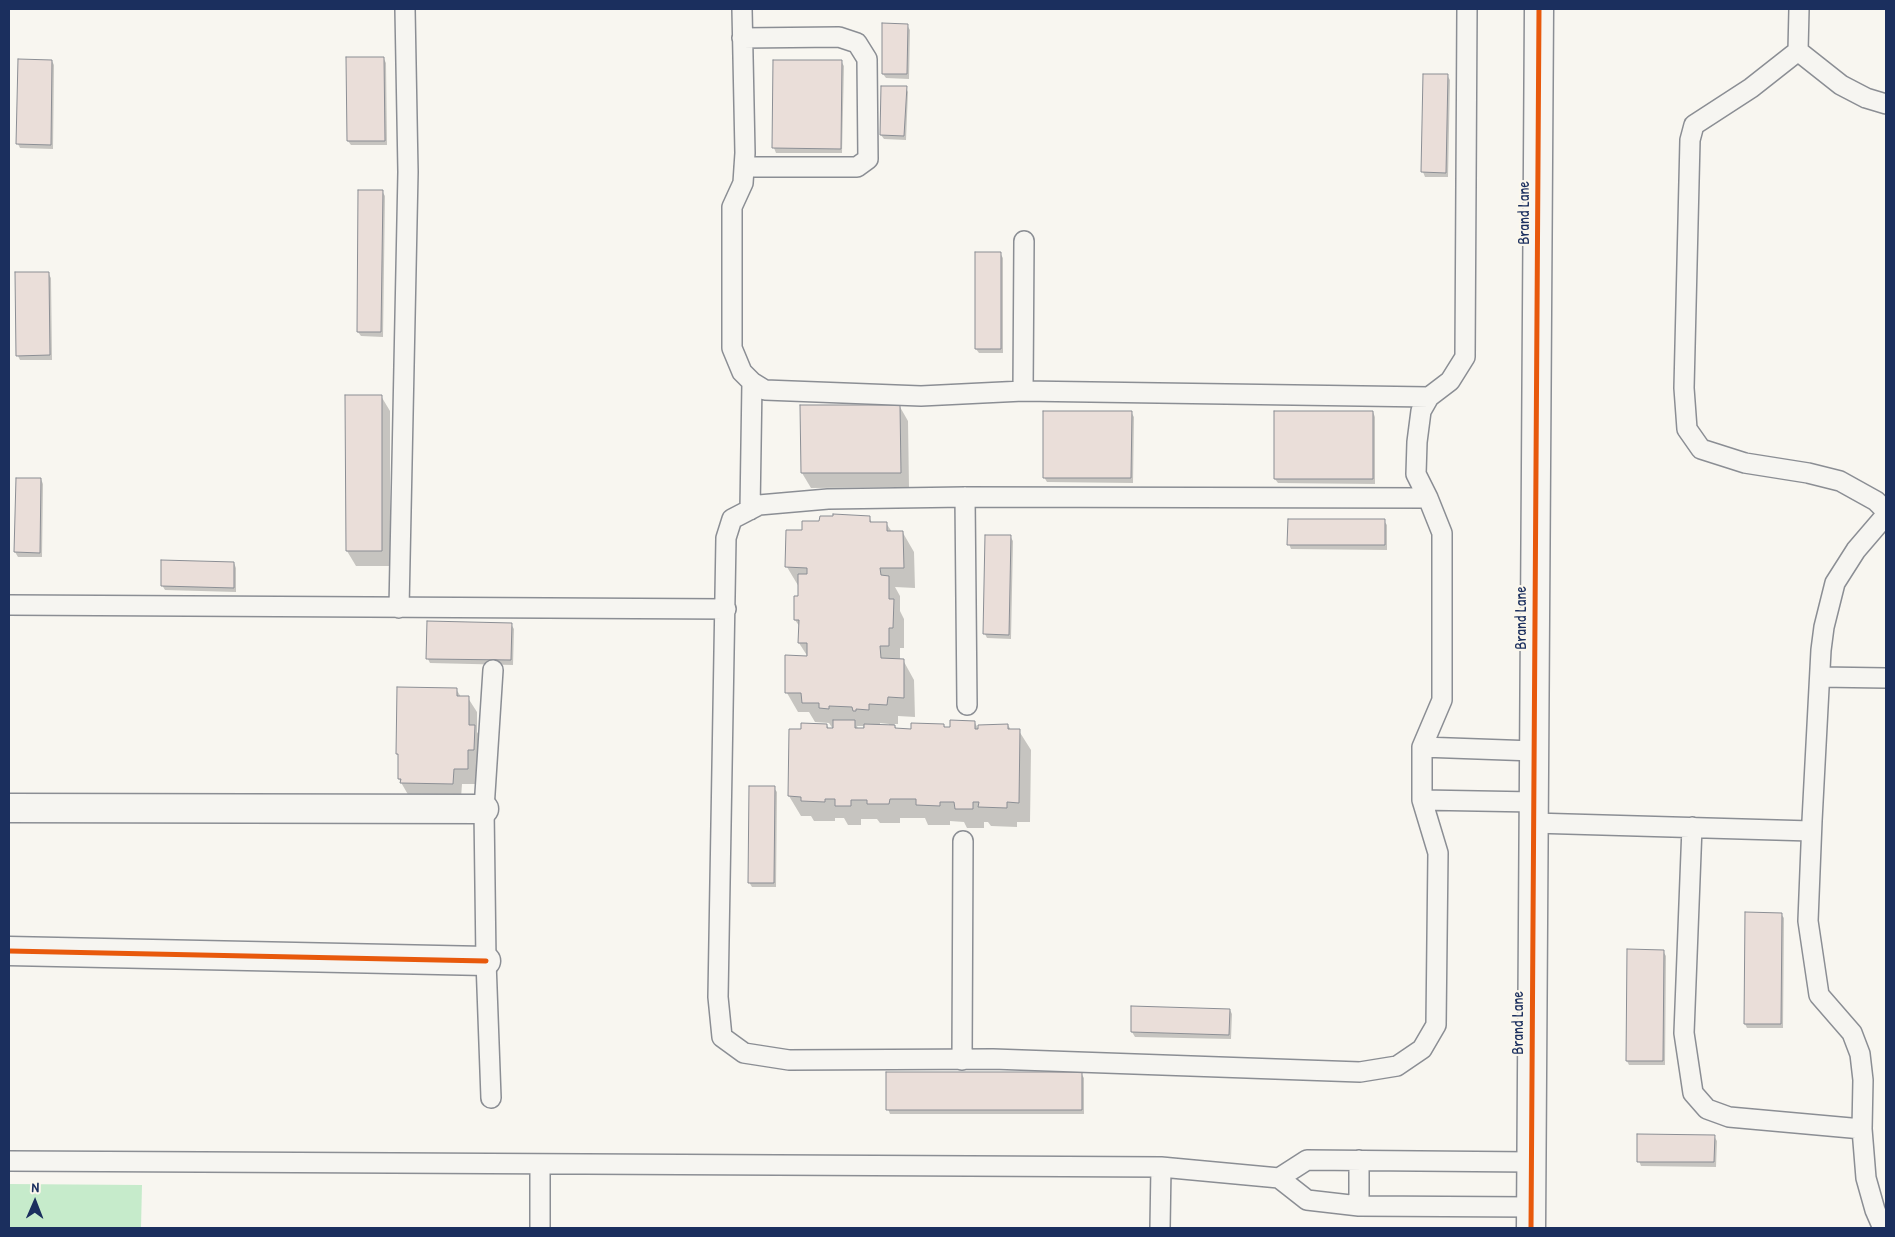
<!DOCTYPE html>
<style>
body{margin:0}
#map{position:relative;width:1895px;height:1237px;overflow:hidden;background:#f8f6f0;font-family:"Patrick Hand",sans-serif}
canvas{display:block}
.frame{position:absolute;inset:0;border:10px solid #1b2f5e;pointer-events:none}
.north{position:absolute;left:10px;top:1177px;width:50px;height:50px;-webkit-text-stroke:4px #fbf7ec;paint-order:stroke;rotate:1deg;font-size:14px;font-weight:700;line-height:20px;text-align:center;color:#1b2f5e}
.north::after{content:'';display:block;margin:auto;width:18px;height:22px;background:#1b2f5e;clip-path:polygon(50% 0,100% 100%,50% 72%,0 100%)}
</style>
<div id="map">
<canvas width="1895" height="1237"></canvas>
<div class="frame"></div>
<div class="north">N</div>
</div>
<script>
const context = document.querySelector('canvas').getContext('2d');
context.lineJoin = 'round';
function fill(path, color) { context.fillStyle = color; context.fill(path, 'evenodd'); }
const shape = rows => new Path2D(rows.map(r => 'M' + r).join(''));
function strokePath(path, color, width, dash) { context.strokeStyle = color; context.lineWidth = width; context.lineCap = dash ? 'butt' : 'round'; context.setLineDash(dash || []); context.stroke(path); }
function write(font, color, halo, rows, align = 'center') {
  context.font = font + ' "Patrick Hand",sans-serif'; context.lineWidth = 4.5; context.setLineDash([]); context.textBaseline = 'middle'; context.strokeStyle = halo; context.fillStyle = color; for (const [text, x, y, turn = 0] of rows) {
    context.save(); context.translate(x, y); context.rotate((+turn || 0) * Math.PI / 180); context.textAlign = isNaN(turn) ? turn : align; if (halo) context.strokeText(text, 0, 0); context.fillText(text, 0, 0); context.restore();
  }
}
const green = shape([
 [9,1184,142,1185,141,1228,9,1228]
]);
const shadow = shape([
 [907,25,910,30,909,79,886,78,883,74],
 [384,59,386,63,387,145,351,145,348,141],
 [52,61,54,65,53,149,20,148,18,144],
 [774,61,841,61,844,66,842,153,776,153,774,148],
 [1447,75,1450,80,1448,177,1425,177,1423,172],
 [906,88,908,92,906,140,884,139,881,135],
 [382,191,385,196,383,337,361,336,358,332],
 [1000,253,1003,258,1003,353,979,353,976,349],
 [48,273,51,278,52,360,20,360,18,356],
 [346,396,381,396,390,411,390,566,356,566,347,551],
 [900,407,908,421,909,487,811,488,802,473],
 [1131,412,1134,417,1133,483,1047,482,1044,477],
 [1373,412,1375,417,1375,484,1278,483,1275,479],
 [17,479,41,479,43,484,42,557,18,557,15,552],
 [869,517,872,523,886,523,892,532,903,533,914,552,915,588,895,587,900,596,900,611,904,619,904,648,900,648,900,660,903,660,914,680,915,717,898,716,898,724,894,724,897,730,913,730,944,725,945,728,975,723,979,730,1008,725,1011,730,1019,731,1031,750,1030,822,1017,822,1017,827,991,826,988,822,984,822,984,828,967,828,964,822,950,821,950,825,928,825,925,818,900,818,900,823,880,823,877,819,861,819,861,825,848,825,844,818,835,818,835,821,814,821,811,816,801,816,789,796,791,730,802,730,827,725,829,729,833,729,829,723,815,722,809,712,798,712,787,693,808,657,799,643,800,627,795,620,799,587,787,567,787,531,803,531],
 [880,723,889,724,889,726,880,726],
 [857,726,863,726,864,729,858,729],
 [1384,521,1387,525,1387,550,1291,549,1289,544],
 [1010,536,1013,541,1011,639,987,638,985,634],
 [234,563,236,568,236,592,165,590,162,585],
 [511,624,514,629,513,665,430,663,428,659],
 [456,689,461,697,468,698,477,712,477,732,483,741,482,765,476,765,476,784,462,784,461,798,410,798,399,779,399,757,397,754],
 [774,788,777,792,776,887,752,887,749,882],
 [1781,914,1784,918,1783,1028,1747,1028,1745,1024],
 [1663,951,1666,956,1665,1065,1629,1065,1627,1061],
 [1132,1008,1230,1010,1232,1014,1231,1039,1135,1037,1132,1032],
 [1081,1073,1084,1078,1084,1114,890,1114,888,1109],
 [1714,1136,1717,1141,1716,1167,1641,1166,1639,1161]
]);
const building = shape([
 [882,23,908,24,907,74,882,74,882,23],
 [346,57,384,57,385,141,347,141,346,57],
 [18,59,52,60,51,145,16,144,18,59],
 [773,60,842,60,841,149,772,148,773,60],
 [1423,74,1448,74,1446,173,1421,172,1423,74],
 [881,86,907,86,904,136,880,135,881,86],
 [358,190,383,190,381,332,357,332,358,190],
 [975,252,1001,252,1001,349,975,349,975,252],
 [15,272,49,272,50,355,16,356,15,272],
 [345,395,382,395,382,551,346,551,345,395],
 [800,405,900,405,901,473,801,473,800,405],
 [1043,411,1132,411,1131,478,1043,478,1043,411],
 [1274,411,1373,411,1373,479,1274,479,1274,411],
 [16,478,41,478,40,553,14,552,16,478],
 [833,514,870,516,870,522,887,522,887,531,903,531,904,568,880,568,881,575,889,576,889,599,894,599,893,628,889,628,889,646,880,646,881,658,904,659,904,698,888,697,887,705,869,704,869,710,856,709,856,711,853,711,852,707,829,706,829,709,819,708,819,703,802,703,801,693,785,693,785,655,807,656,807,643,798,643,799,620,794,620,794,596,798,596,798,574,807,574,807,568,785,567,786,530,802,530,802,521,819,521,820,516,833,516,833,514],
 [1288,519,1385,519,1385,545,1287,545,1288,519],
 [985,535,1011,535,1009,635,983,634,985,535],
 [161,560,234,562,234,588,161,586,161,560],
 [427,621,512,623,511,660,426,659,427,621],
 [397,687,457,688,457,696,469,696,469,725,475,725,474,750,468,750,468,769,454,769,453,784,400,783,401,779,398,779,398,754,396,754,397,687],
 [833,720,855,720,855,728,864,728,864,724,895,725,895,728,911,729,911,723,944,724,944,727,950,727,950,720,975,721,975,729,978,729,978,725,1008,724,1008,729,1020,729,1019,803,1007,802,1007,808,978,807,979,802,973,802,973,809,955,809,954,802,940,802,940,806,916,805,916,799,890,799,889,804,867,804,867,800,851,800,851,806,835,806,835,799,825,799,825,802,801,801,801,797,788,796,789,729,801,729,801,723,827,724,827,728,833,728,833,720],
 [749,786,775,786,774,883,748,883,749,786],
 [1745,912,1782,913,1781,1024,1744,1024,1745,912],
 [1627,949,1664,950,1663,1061,1626,1061,1627,949],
 [1131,1006,1230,1009,1229,1035,1131,1032,1131,1006],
 [886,1072,1082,1072,1082,1110,886,1110,886,1072],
 [1637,1134,1715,1135,1714,1162,1637,1162,1637,1134]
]);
const service = shape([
 [742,9,745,153,743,183,732,207,732,348,742,372,752,382,765,390,921,396,1023,391,1429,397],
 [742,38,839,37,857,43,867,59,868,159,857,167,744,167],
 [1798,51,1751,88,1694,125,1690,140,1684,388,1687,429,1701,449,1745,463,1808,473,1840,481,1876,501,1886,511],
 [1798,51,1841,85,1866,98,1886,104],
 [1798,51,1799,9],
 [1023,391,1024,241],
 [965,497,967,705],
 [1428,498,965,497,828,499,759,505,732,519,726,538,718,997,722,1037,744,1053,789,1060,993,1059,1360,1072,1397,1066,1422,1049,1436,1025,1438,853,1422,800,1422,747,1442,700,1442,533,1428,498,1416,474,1417,442,1421,411,1429,397,1450,381,1465,357,1467,9],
 [750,510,752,382],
 [1886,515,1856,550,1835,583,1824,627,1821,650,1812,821,1808,921,1819,995,1852,1033,1860,1054,1863,1080,1862,1129,1866,1178,1875,1210,1882,1226,1886,1227],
 [9,605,726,609],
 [399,608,408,172,405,9],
 [1820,677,1886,678],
 [1422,747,1534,751],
 [1422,800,1534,802],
 [1533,823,1811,831],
 [1692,827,1684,1033,1693,1093,1707,1109,1729,1117,1862,1129],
 [962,1060,963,841],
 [491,1098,486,961,484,809,493,670],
 [9,1161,1161,1167,1279,1178,1307,1200,1359,1206,1531,1207],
 [1279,1178,1307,1160,1531,1162],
 [1359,1206,1359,1160],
 [540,1228,540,1165],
 [1160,1228,1161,1167]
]);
const minor = shape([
 [9,808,484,809],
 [9,951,486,961]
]);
const tertiary = shape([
 [1531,1228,1539,9]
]);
const cycleway = shape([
 [9,951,486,961],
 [1531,1228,1539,9]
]);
const streetNames = [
 ["Brand Lane",1525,213,-90],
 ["Brand Lane",1522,618,-90],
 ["Brand Lane",1519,1023,-90]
];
fill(green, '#c6ebcb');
fill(shadow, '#0003');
fill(building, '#eaded9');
strokePath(building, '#8b8e94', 1);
strokePath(service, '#8b8e94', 22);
strokePath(minor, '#8b8e94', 31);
strokePath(tertiary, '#8b8e94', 31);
strokePath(service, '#f6f5f1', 19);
strokePath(minor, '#f6f5f1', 28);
strokePath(tertiary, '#f6f5f1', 28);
strokePath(cycleway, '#e8590c', 5);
write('16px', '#1b2f5e', '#fbf7ec', streetNames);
</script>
